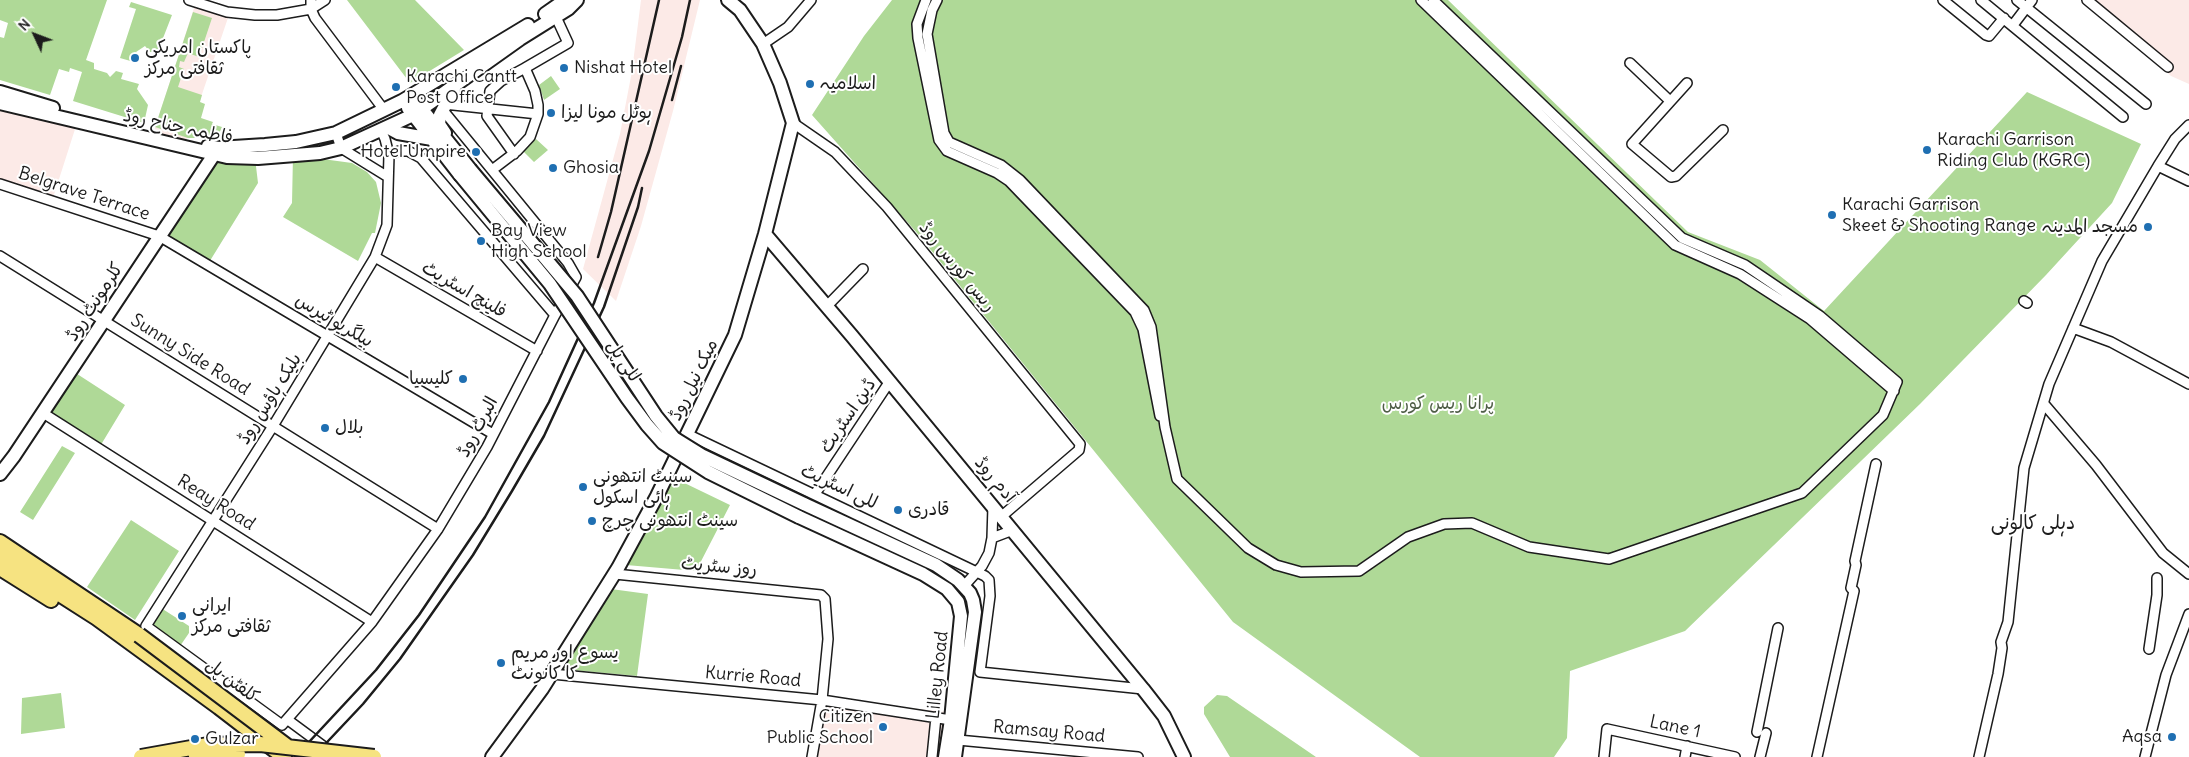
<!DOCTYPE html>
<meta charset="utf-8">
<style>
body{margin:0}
#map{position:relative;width:2189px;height:757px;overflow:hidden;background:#fff;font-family:Delius,sans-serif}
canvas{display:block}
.north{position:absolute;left:10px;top:10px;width:50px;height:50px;-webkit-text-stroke:4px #fff;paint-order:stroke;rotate:313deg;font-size:14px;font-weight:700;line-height:20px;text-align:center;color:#1c1c1c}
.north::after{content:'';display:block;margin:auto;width:18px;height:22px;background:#1c1c1c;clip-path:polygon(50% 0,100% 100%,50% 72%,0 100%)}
</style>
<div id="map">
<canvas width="2189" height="757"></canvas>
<div class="north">N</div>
</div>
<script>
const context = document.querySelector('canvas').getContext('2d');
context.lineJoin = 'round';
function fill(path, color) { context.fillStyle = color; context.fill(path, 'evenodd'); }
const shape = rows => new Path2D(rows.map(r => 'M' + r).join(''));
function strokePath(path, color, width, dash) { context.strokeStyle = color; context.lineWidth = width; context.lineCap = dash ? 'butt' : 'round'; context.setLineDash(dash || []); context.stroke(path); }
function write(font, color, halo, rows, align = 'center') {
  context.font = font + ' Delius,"Playpen Sans Arabic",sans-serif'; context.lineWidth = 4; context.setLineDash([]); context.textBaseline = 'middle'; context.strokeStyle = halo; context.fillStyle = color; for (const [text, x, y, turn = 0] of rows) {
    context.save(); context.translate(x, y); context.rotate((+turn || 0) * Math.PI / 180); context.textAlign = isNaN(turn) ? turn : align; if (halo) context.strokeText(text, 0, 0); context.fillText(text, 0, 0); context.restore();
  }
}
const built = shape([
 [641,0,700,0,673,111,641,226,616,301,583,269,620,134,632,71],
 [2082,0,2189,0,2189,84,2171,76],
 [196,2,230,12,186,141,153,134],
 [0,103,77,123,52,201,0,184],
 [822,700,949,712,944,757,812,757]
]);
const green = shape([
 [0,0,107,0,86,60,94,63,94,69,107,73,110,77,116,71,123,73,121,79,139,84,137,89,148,105,144,123,73,101,82,72,70,68,69,72,59,69,50,95,0,80,0,37,4,38,8,23,0,20],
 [347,0,415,0,464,50,410,83],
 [892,0,1448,0,1688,232,1760,260,1824,311,2027,92,2141,144,2112,203,2046,275,1920,404,1685,631,1570,671,1567,738,1554,757,1420,757,1233,622,917,233,812,115,864,36],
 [131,2,172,15,158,51,150,52,145,46,136,52,140,58,134,62,120,58,136,9,129,7],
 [193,12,212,18,199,57,188,53,184,62,180,61,179,67,184,69,178,87,202,95,200,102,205,104,201,118,213,122,212,124,222,127,217,138,188,138,155,127],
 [551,76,560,89,544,100,539,85],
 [536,139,548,150,534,162,523,151],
 [213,155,255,158,258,183,208,264,160,236],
 [293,155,352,163,367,172,376,182,381,203,375,233,372,233,358,261,283,217,292,203],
 [71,370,125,405,99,448,43,413],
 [62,446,75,453,33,520,20,512],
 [672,477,730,505,696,571,626,565],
 [131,520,179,551,135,620,87,587],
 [611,589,648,594,637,676,561,669],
 [158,606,189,626,189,633,178,649,146,626],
 [61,693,65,728,21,734,22,698],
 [1217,695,1227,696,1316,757,1230,757,1204,714,1204,707]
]);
const street = shape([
 [189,0,227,12,255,15,277,15,311,9,325,0],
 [311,0,311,9,315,18,384,110],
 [926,0,917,24,918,38,939,140,947,151,997,173,1009,181,1135,312,1143,329,1160,416],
 [937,0,932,10,927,34,944,133,949,142,1001,165,1020,180,1144,310,1151,327,1165,427,1177,479,1248,548,1276,565,1301,572,1359,571,1408,537,1444,524,1472,523,1529,547,1609,559,1802,493,1883,415,1897,382,1820,316,1745,265,1682,238,1433,0],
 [1421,0,1675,245,1740,274,1810,319,1894,391],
 [1943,0,1986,35,1989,36,2004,18],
 [1981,0,2123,117],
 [2017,0,2146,104],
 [2087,0,2168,67],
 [2013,25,2032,0],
 [763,44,788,27,811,0],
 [1630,63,1670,101],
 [1687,83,1632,144,1671,177,1676,176,1723,130],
 [444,104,538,114],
 [793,123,835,152,887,207,1080,444,1079,450,1002,516],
 [381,130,385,139,389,155,387,225,375,257,273,426,146,626,282,725,372,622,438,529,487,447,555,315,576,277,568,263,442,109],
 [336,133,341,148,388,177],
 [514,154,487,116,490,91,501,81,525,68],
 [389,155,399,151,408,151,421,158,555,315],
 [2158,166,2189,181],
 [492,170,517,151,530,137,538,114,538,105,535,91,525,68,568,43,556,17],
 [0,184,159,236,493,434],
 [0,256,438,529],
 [375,257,537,351],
 [2024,301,2027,303],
 [827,306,863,269],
 [2073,328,2111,342,2189,384],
 [2044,404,2096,465,2163,553,2189,574],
 [43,413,372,622],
 [687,434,985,576,989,580,990,596,980,672,1143,689],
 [815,494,890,381],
 [992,538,1013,530],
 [615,574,821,595,825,599,828,639,822,700,812,757],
 [964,586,982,566,989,553,992,538,993,506],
 [2149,649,2157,595,2157,578],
 [552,674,822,700,951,720],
 [288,720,330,751],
 [1757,732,1778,628],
 [958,740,1138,757],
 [932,757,936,717],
 [1604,757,1607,729,1735,757],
 [1685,757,1687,746],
 [1760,757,1766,733],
 [1817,757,1854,591,1851,588,1856,565,1855,561,1876,464],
 [1979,757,1998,674,2002,648,2001,642,2008,622,2024,468,2049,384,2102,261,2158,166,2175,139,2189,125],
 [2145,757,2166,675,2189,614]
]);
const secondary = shape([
 [545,14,565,0],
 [0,92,53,108],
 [0,103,227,157,258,158,320,153,341,148,413,115,520,39,568,9,577,0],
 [417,103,470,169],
 [408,108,460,175],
 [387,127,398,133,432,139],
 [445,133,439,124,440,115,454,89],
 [208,146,218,148,265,145,296,142,336,133,402,101,528,25],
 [765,234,852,336,1143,689,1164,716,1184,757],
 [0,474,14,456,217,150],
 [804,504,936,565,958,580,970,593,973,600,975,612,955,757],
 [799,517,923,574,947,589,958,602,961,616,951,720,945,757],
 [492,757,542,689,618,568,657,496,735,335,765,234,793,123,780,83,763,44,740,10,728,0]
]);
const primary = shape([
 [0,542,139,635],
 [0,556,97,618,219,707,284,757],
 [0,568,51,600]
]);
const rail = shape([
 [672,100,681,66],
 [598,257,611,212,659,0],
 [295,757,376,670,419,615,485,517,549,402,594,303,649,151,682,37,690,0],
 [313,757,363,704,400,659,473,555,512,491,544,436,604,307,638,207,642,188]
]);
const secondaryBridge = shape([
 [470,169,577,296,656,416,674,438,703,456,804,504],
 [460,175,550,284,627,398,647,425,663,443,708,472,799,517]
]);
const primaryBridge = shape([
 [139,635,288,747],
 [141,757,208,745,260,744,374,757],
 [196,757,238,754]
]);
const markers = [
 [135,58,5,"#1f6fb2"],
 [564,68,5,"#1f6fb2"],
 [810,84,5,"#1f6fb2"],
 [396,87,5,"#1f6fb2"],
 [551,113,5,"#1f6fb2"],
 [1927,150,5,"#1f6fb2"],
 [476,152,5,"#1f6fb2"],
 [553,168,5,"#1f6fb2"],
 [1832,215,5,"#1f6fb2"],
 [2148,227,5,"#1f6fb2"],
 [481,241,5,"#1f6fb2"],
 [463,379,5,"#1f6fb2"],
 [325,428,5,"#1f6fb2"],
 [583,487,5,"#1f6fb2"],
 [898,510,5,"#1f6fb2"],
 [592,521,5,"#1f6fb2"],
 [182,616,5,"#1f6fb2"],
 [501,663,5,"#1f6fb2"],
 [883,727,5,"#1f6fb2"],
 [2172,737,5,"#1f6fb2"],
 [195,739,5,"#1f6fb2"]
];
const poiNames = [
 ["پاکستان امریکی",145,48],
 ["ثقافتی مرکز",145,69],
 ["Nishat Hotel",574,68],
 ["Karachi Cantt",406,77],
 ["Post Office",406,98],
 ["اسلامیہ",820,84],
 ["ہوٹل مونا لیزا",561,113],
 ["Karachi Garrison",1937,140],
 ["Riding Club (KGRC)",1937,161],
 ["Hotel Umpire",466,152,"right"],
 ["Ghosia",563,168],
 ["Karachi Garrison",1842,205],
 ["Skeet & Shooting Range",1842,226],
 ["مسجد المدینہ",2138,227,"right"],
 ["Bay View",491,231],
 ["High School",491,252],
 ["کلیسیا",453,379,"right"],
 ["بلال",335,428],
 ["سینٹ انتھونی",593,477],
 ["ہائی اسکول",593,498],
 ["قادری",908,510],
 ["سینٹ انتھونی چرچ",602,521],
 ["ایرانی",192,606],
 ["ثقافتی مرکز",192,627],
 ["یسوع اور مریم",511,653],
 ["کا کانونٹ",511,674],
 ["Citizen",873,717,"right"],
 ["Public School",873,738,"right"],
 ["Aqsa",2162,737,"right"],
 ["Gulzar",205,739]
];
const streetNames = [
 ["فاطمہ جناح روڈ",178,127,12],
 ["Belgrave Terrace",84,194,18],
 ["ریس کورس روڈ",957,267,51],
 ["فلینچ اسٹریٹ",464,290,30],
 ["کلرمونٹ روڈ",95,302,-57],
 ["بیلگریو ٹیرس",334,321,31],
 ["Sunny Side Road",190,355,32],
 ["للی پل",623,361,56],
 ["میک نیل روڈ",694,380,-64],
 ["بلیک ہاؤس روڈ",270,399,-58],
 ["ڈین اسٹریٹ",848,416,-56],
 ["البرٹ روڈ",478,427,-62],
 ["آدم روڈ",995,480,50],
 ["للی اسٹریٹ",839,487,25],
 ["Reay Road",216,503,32],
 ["روز سٹریٹ",719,567,5],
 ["Lilley Road",938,675,-84],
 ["Kurrie Road",753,677,5],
 ["کلفٹن پل",232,681,37],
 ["Lane 1",1675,727,12],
 ["Ramsay Road",1049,732,5]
];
const parkNames = [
 ["پرانا ریس کورس",1438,404]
];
const neighbourhoodNames = [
 ["دہلی کالونی",2033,524]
];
fill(built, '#fceae7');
fill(green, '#afd997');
strokePath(street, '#1c1c1c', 12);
strokePath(secondary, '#1c1c1c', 16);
strokePath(primary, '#1c1c1c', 18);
strokePath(street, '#fff', 9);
strokePath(secondary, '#fff', 12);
strokePath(primary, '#f6e381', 14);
strokePath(rail, '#1c1c1c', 2.5);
strokePath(secondaryBridge, '#1c1c1c', 16, []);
strokePath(primaryBridge, '#1c1c1c', 18, []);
strokePath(secondaryBridge, '#fff', 12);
strokePath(primaryBridge, '#f6e381', 14);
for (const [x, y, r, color] of markers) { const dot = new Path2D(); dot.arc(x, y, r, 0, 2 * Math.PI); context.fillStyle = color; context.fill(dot); strokePath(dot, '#fff', 2); }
write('18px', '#1c1c1c', '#fff', poiNames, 'left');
write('18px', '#1c1c1c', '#fff', streetNames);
write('18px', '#4f5e47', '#fff', parkNames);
write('19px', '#1c1c1c', '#fff', neighbourhoodNames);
</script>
